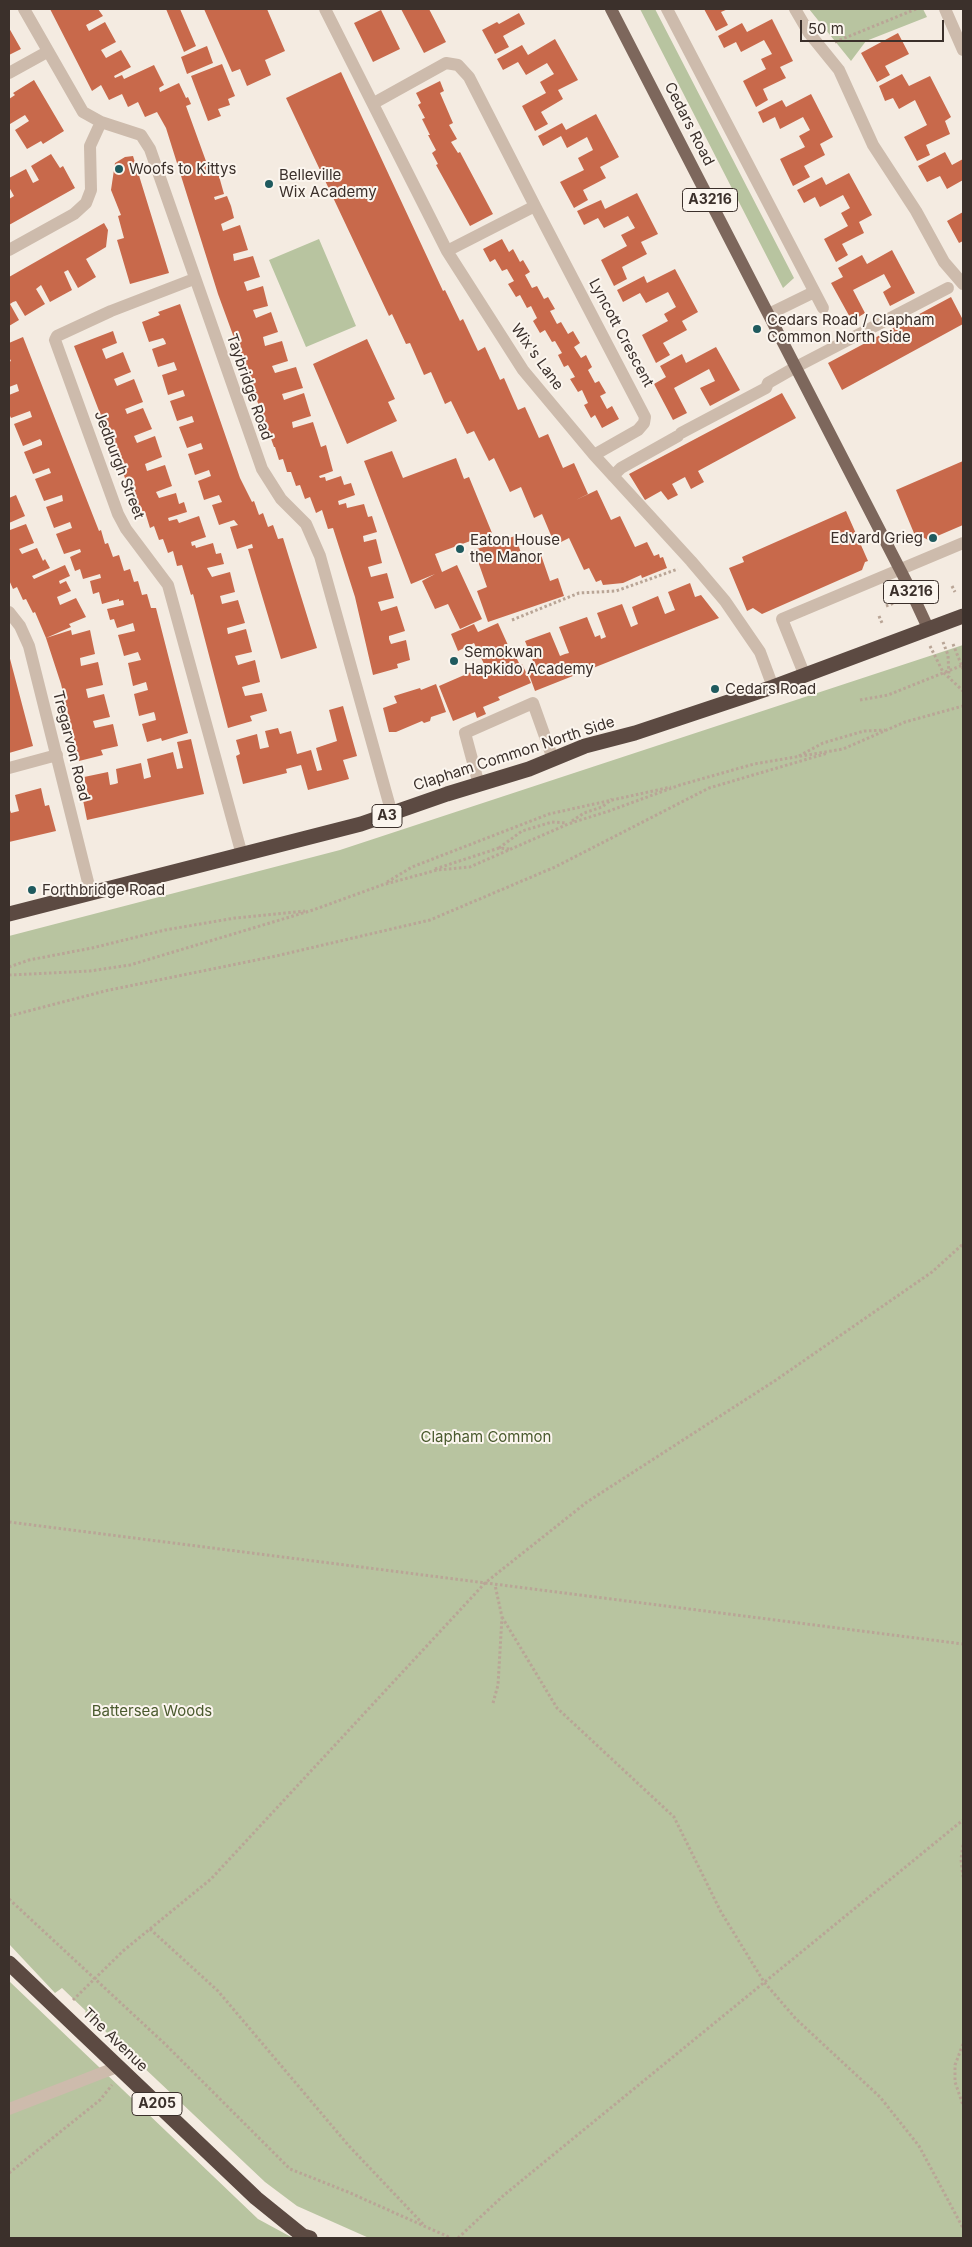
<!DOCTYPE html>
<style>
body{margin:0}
#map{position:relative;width:972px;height:2247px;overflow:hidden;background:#f4ebe1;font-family:Inter,sans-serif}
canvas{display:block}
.frame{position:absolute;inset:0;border:10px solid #3b302b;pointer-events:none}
.scale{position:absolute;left:800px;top:20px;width:144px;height:22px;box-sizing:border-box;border:2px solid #3b302b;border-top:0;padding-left:6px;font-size:15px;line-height:18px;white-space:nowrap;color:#3b302b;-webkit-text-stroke:4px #fbf5ee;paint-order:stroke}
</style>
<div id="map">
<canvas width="972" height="2247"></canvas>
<div class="frame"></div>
<div class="scale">50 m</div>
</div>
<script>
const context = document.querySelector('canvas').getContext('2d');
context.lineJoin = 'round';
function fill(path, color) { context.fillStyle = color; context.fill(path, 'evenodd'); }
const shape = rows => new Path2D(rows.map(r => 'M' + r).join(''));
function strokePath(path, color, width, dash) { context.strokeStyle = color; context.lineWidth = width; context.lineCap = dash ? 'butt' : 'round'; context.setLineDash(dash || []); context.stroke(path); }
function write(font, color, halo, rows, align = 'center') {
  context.font = font + ' Inter,sans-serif'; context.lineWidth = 4; context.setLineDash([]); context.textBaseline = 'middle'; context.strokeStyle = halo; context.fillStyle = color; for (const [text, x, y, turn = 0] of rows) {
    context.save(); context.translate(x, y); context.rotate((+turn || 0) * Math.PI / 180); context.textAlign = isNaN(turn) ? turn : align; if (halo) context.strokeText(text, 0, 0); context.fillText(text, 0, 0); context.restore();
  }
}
const green = shape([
 [640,9,655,9,794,278,783,288],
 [809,9,923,9,927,17,866,41,851,61],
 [319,239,356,326,306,347,269,260],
 [963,645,963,2238,369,2238,297,2206,265,2182,85,2012,86,2011,62,1988,55,1993,9,1944,9,936,340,850],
 [9,1981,258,2219,293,2238,9,2238]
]);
const building = shape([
 [50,9,98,9,103,16,86,25,89,31,105,22,116,42,101,50,106,58,121,50,131,67,114,76,115,78,122,75,124,79,154,65,164,85,159,88,160,92,179,83,186,98,188,97,191,104,186,106,207,164,215,162,224,194,214,197,215,200,227,196,231,206,234,218,221,224,223,231,240,225,248,250,233,254,234,261,253,256,260,277,244,282,247,291,263,286,268,306,253,310,256,318,271,312,278,332,263,337,265,346,282,341,288,361,272,366,275,373,296,367,303,388,282,394,284,400,304,393,311,416,292,422,293,428,313,422,321,447,326,445,333,471,319,476,320,478,325,477,326,481,341,476,344,485,351,483,355,495,338,501,339,505,346,503,347,508,364,504,368,517,372,516,377,532,363,536,364,542,376,539,382,563,368,567,371,577,387,573,394,598,378,602,381,611,397,606,405,631,389,636,389,639,391,644,406,640,410,660,397,664,398,668,373,675,355,597,333,528,328,529,322,510,316,513,310,497,305,499,300,485,296,486,291,472,287,472,283,459,279,460,275,447,274,447,218,294,166,128,157,112,145,117,138,102,128,107,122,94,109,100,101,85,92,91],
 [166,9,180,9,196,46,184,52],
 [204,9,267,9,285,51,265,60,271,75,247,86,240,69,232,72],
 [401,9,429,9,446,42,424,53],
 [704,9,728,9,721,12,728,25,716,31],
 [381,10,400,49,373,62,354,23],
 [519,13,525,24,503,36,509,47,495,54,482,30,497,22,499,24],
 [772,19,793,61,780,67,786,78,763,89,768,100,756,107,743,81,766,69,761,59,772,54,764,40,741,52,736,42,724,48,718,36,742,23,747,32],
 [9,28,21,49,9,55],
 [898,33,909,54,885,66,890,75,877,82,861,53],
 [555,39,578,80,558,90,563,99,541,112,548,124,535,131,522,106,546,93,540,82,554,74,547,63,526,75,518,62,503,70,497,59,522,45,528,55],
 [207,46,213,63,187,74,181,57],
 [222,64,235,96,228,99,230,105,218,109,221,116,208,121,191,76],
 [341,72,443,291,445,290,460,321,463,319,478,351,485,347,500,380,504,378,518,410,525,407,539,438,548,434,563,468,574,463,588,494,576,500,597,490,611,520,620,516,635,547,647,542,654,556,659,554,660,558,663,557,667,568,642,578,641,575,623,583,603,585,601,580,596,582,589,568,584,570,569,538,555,545,542,514,534,518,521,487,510,492,494,458,489,461,474,431,467,434,451,401,445,404,431,372,424,375,410,343,406,344,392,314,389,316,286,98],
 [902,74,909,86,930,76,951,117,945,121,950,134,926,145,930,155,917,161,904,137,927,125,915,100,899,109,893,98,885,101,879,86],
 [34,80,64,131,43,144,41,141,27,149,15,130,29,121,25,115,10,124,9,99,15,95,13,93],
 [440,81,444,91,440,93,453,123,449,125,457,139,451,142,458,153,460,152,493,214,470,226,436,165,438,164,432,153,436,150,428,135,430,135,422,119,425,118,418,105,421,103,416,93],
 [811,94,833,137,820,144,825,155,804,166,810,177,793,186,780,159,805,147,799,136,810,130,803,117,780,129,775,117,763,123,758,112,782,100,786,107],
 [596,114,619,157,600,167,606,178,583,190,588,200,574,208,560,182,584,170,578,158,593,150,587,137,567,148,561,136,543,146,538,136,562,123,566,130],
 [945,152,952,165,963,159,963,180,947,189,940,176,927,182,918,166],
 [51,154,60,168,63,166,75,188,9,225,9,199,14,196,9,187,9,178,26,169,33,183,39,180,31,166],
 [133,156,169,273,130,284,117,240,124,238,118,216,121,215,111,190,115,163,125,157],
 [849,173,872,215,859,222,864,233,842,244,848,255,836,262,824,239,848,226,841,213,850,208,843,195,820,207,815,197,804,203,797,190,822,177,826,185],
 [637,193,658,234,641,242,647,254,622,267,627,279,614,286,601,260,627,246,621,235,635,228,628,216,604,228,598,218,584,225,577,211,601,200,605,209],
 [963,212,963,241,959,243,947,221],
 [104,223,108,230,106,247,86,259,96,277,78,288,68,270,64,272,72,290,50,302,41,285,36,289,45,304,25,316,16,301,13,302,10,304,19,320,9,326,9,277],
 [502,239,509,252,513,249,520,262,523,260,530,272,525,275,532,288,537,286,544,299,548,297,555,309,550,311,557,324,561,322,568,334,573,331,580,343,574,347,581,358,586,355,592,367,588,370,595,383,599,381,606,393,600,396,607,409,612,406,619,419,602,428,595,415,591,418,584,405,588,403,582,390,578,392,570,379,575,377,568,365,564,367,558,355,562,353,555,341,552,342,545,330,540,333,533,321,537,318,531,306,527,308,520,295,516,297,508,284,514,281,507,269,502,271,495,259,490,262,483,249],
 [892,250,915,293,890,306,883,292,891,287,884,274,853,290,865,313,852,321,831,283,843,277,838,268,862,255,867,264],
 [675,269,698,312,682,321,687,330,663,343,670,355,656,363,642,335,668,321,664,314,676,307,668,292,646,303,640,293,623,302,617,290,644,276,647,283],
 [951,297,963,320,963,324,842,390,828,363],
 [180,304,240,478,252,502,254,501,259,515,263,513,268,527,273,525,278,539,283,538,317,648,281,659,248,549,253,548,252,544,237,549,230,527,238,525,234,520,219,525,212,505,222,502,219,495,204,500,198,481,211,476,209,470,195,475,188,454,203,449,201,443,187,448,179,427,194,422,192,416,177,421,170,401,185,396,183,390,168,395,162,375,177,370,174,362,158,367,152,349,166,344,165,341,163,338,149,342,142,322,160,315,158,312],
 [113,331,117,343,102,349,106,359,123,352,131,372,114,379,117,386,134,379,143,402,125,409,126,411,127,414,143,408,152,429,134,436,137,443,155,436,162,457,145,464,147,471,165,465,172,486,156,492,159,498,176,493,179,504,184,502,187,512,168,518,169,521,177,519,179,523,199,516,206,537,191,542,192,546,195,545,196,548,213,543,216,554,221,553,224,564,207,568,212,577,230,572,235,592,220,596,222,604,238,600,245,623,227,628,228,634,246,629,252,652,235,656,238,665,255,660,260,682,242,687,245,696,262,693,267,711,250,716,252,721,228,728,193,594,191,595,182,565,177,566,173,551,168,553,163,539,159,540,154,526,150,528,146,515,140,517,74,346],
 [23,337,99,531,101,530,105,544,108,543,113,557,119,555,124,571,130,569,134,582,138,581,142,595,147,594,151,608,156,608,188,733,162,741,161,738,147,742,142,724,156,720,155,715,154,712,139,716,134,694,148,690,146,682,133,686,128,663,141,660,138,652,124,656,118,635,135,631,133,623,117,628,114,619,110,620,107,609,124,605,123,600,119,601,119,599,102,604,99,592,93,594,90,581,101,578,100,574,83,579,80,569,75,571,70,557,81,552,80,549,64,554,56,534,72,528,70,522,54,528,46,507,63,501,62,495,44,501,35,479,51,473,49,468,33,474,24,452,42,445,42,442,40,439,23,446,14,424,32,417,30,411,11,418,9,414,9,395,19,391,17,384,9,387,9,362,11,361,9,357,9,343],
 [367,339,395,399,388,402,397,421,347,444,313,364],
 [716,347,740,390,710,406,700,388,715,381,709,369,674,388,687,413,673,420,654,384,666,377,660,366,682,354,686,363],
 [782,393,796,418,698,471,704,482,691,489,685,477,672,484,678,495,668,500,661,491,645,500,629,474],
 [392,451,403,478,456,458,464,479,469,477,492,533,435,554,442,572,457,565,482,619,460,629,448,604,435,609,422,581,435,574,411,584,364,461],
 [963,461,963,525,928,540,921,536,916,538,896,490],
 [16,495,25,516,9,523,9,498],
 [846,511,868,561,865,562,862,570,762,614,753,608,747,611,729,568,744,562,742,557],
 [26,524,34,543,19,549,22,554,37,548,43,561,45,559,50,568,32,576,34,579,65,565,70,576,59,581,60,584,66,581,71,591,57,597,60,605,76,598,86,617,69,624,71,627,46,638,35,612,33,613,26,599,23,600,17,587,13,589,9,580,9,527,10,530],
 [515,536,524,561,541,555,550,581,558,578,564,596,488,622,477,591,487,587,474,550],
 [690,583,695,597,701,595,719,618,535,691,527,669,535,666,525,641,550,632,560,656,565,654,569,653,559,627,587,617,595,637,600,635,601,639,606,637,597,613,622,604,631,627,638,624,632,607,658,596,665,614,675,610,668,592],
 [498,623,512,654,514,653,520,665,522,664,531,683,498,697,500,700,483,707,486,714,477,718,475,712,453,721,439,686,485,666,474,643,458,651,451,634,474,624,478,632],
 [71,630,72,635,90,630,95,654,80,658,81,666,98,662,103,685,86,689,88,698,104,694,110,717,93,721,95,728,113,724,118,746,101,750,103,755,79,761,61,684,46,638],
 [9,655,33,746,9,753],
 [436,684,446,712,431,717,430,721,424,723,422,721,396,732,389,732,383,708,397,703,394,696,420,688,421,690],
 [343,706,357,756,343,760,349,779,308,790,301,765,286,769,287,773,243,784,236,756,240,754,236,740,257,734,260,749,269,747,265,731,278,728,280,734,291,731,297,754,311,750,317,771,322,770,316,748,337,741,329,710],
 [191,739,204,794,87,820,82,795,88,794,84,777,108,772,110,785,115,784,118,783,116,769,141,763,144,779,151,777,147,759,173,752,177,769,183,768,177,742],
 [41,788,45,806,49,805,56,831,9,842,9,807,11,813,19,811,15,795]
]);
const path = shape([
 [835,42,916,9],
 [952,586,955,592],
 [932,588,937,587],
 [886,606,897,602],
 [879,616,882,623],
 [512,620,579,593,616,591,678,569],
 [943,642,948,655,949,677],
 [953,644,963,669],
 [930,646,943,672,963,691],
 [860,700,888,695,963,665],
 [799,756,823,743,864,731,885,730],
 [572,821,584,813,602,807,612,799],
 [499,848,522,831,552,822,567,823],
 [435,869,499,848,510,849],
 [387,882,412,867,549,814,671,787],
 [9,967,29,960,92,948,165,930,235,918,305,911],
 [9,975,90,971,130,965,313,910,382,885,437,870,470,867,568,824,609,811,680,785,754,764,843,749,905,722,963,706],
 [9,1016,105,991,276,956,430,920,555,867,709,788,828,753],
 [9,1522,963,1644],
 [502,1617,557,1708,674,1817,721,1912,764,1982,796,2019,880,2097,919,2146,963,2228],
 [493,1703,498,1685,502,1617,495,1585],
 [963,1845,961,1859,963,1877],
 [9,1899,165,2044,290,2169,348,2192,451,2238],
 [150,1929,218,1991,349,2146,423,2224],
 [73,2000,123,1951,211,1879,485,1583,587,1502,776,1380,932,1272,963,1244],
 [963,2044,955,2065,955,2082,963,2105],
 [9,2173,100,2100,112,2085],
 [458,2238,504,2195,963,1820]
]);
const minor = shape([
 [24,9,83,112,101,122,141,135,150,149,262,469,281,499,306,524,320,556,392,814],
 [325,9,447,251,523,370,594,455,691,561,725,601,760,652,773,687],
 [667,9,823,308],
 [795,9,809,33,839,70,873,145,916,211,944,262,963,284],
 [945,9,963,50],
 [9,73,47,52],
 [374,103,446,63,458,65,469,77,535,206],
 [9,250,74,214,86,203,91,190,90,146,101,122],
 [447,251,535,206,645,417,644,423,638,430,594,455],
 [194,279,111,311,57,336,55,340,118,514,126,529,168,585,242,855],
 [769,314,814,292],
 [681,433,766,388,768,383,796,367,948,288],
 [613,476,621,468,678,436],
 [9,612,20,626,29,646,91,894],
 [805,676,782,619,963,543],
 [9,768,57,755],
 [479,785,465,733,533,703,553,759],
 [9,2109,117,2067]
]);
const major = shape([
 [611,9,908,585,928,628]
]);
const highway = shape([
 [9,914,361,824,447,794,529,769,585,746,635,733,773,687,963,616],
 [9,1963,256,2198,303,2236,310,2238]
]);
const markers = [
 [119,169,5,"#1f5a5e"],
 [269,184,5,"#1f5a5e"],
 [757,329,5,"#1f5a5e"],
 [933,538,5,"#1f5a5e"],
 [460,549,5,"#1f5a5e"],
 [454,661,5,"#1f5a5e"],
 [715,689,5,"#1f5a5e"],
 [32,890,5,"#1f5a5e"]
];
const shields = [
 [710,200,55],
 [911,592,55],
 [387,816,30],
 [157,2104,50]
];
const shieldNames = [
 ["A3216",710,200],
 ["A3216",911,592],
 ["A3",387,816],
 ["A205",157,2104]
];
const streetNames = [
 ["Cedars Road",689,124,63],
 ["Lyncott Crescent",621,333,62],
 ["Wix's Lane",537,357,54],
 ["Taybridge Road",249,387,71],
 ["Jedburgh Street",119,465,69],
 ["Tregarvon Road",71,746,76],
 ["Clapham Common North Side",514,754,-18],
 ["The Avenue",115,2040,44]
];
const poiNames = [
 ["Woofs to Kittys",129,169],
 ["Belleville",279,175],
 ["Wix Academy",279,192],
 ["Cedars Road / Clapham",767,320],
 ["Common North Side",767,337],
 ["Edvard Grieg",923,538,"right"],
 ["Eaton House",470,540],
 ["the Manor",470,557],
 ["Semokwan",464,652],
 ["Hapkido Academy",464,669],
 ["Cedars Road",725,689],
 ["Forthbridge Road",42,890]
];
const parkNames = [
 ["Clapham Common",486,1437],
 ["Battersea Woods",152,1711]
];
fill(green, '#b8c4a0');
fill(building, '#c8694b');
strokePath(path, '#b9a596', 3, [2.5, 2.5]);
strokePath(minor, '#cdbbac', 12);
strokePath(major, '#7d675c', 12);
strokePath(highway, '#5c4a42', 15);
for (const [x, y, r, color] of markers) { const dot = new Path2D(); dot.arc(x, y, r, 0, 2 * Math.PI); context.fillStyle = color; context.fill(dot); strokePath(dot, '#fbf5ee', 2); }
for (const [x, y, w] of shields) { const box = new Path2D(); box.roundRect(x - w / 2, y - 11.5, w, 23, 4); context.fillStyle = '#fbf5ee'; context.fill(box); strokePath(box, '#3b302b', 1); }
write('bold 14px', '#3b302b', null, shieldNames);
write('15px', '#3b302b', '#fbf5ee', streetNames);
write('15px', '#3b302b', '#fbf5ee', poiNames, 'left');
write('15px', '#4a5a2e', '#fbf5ee', parkNames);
</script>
